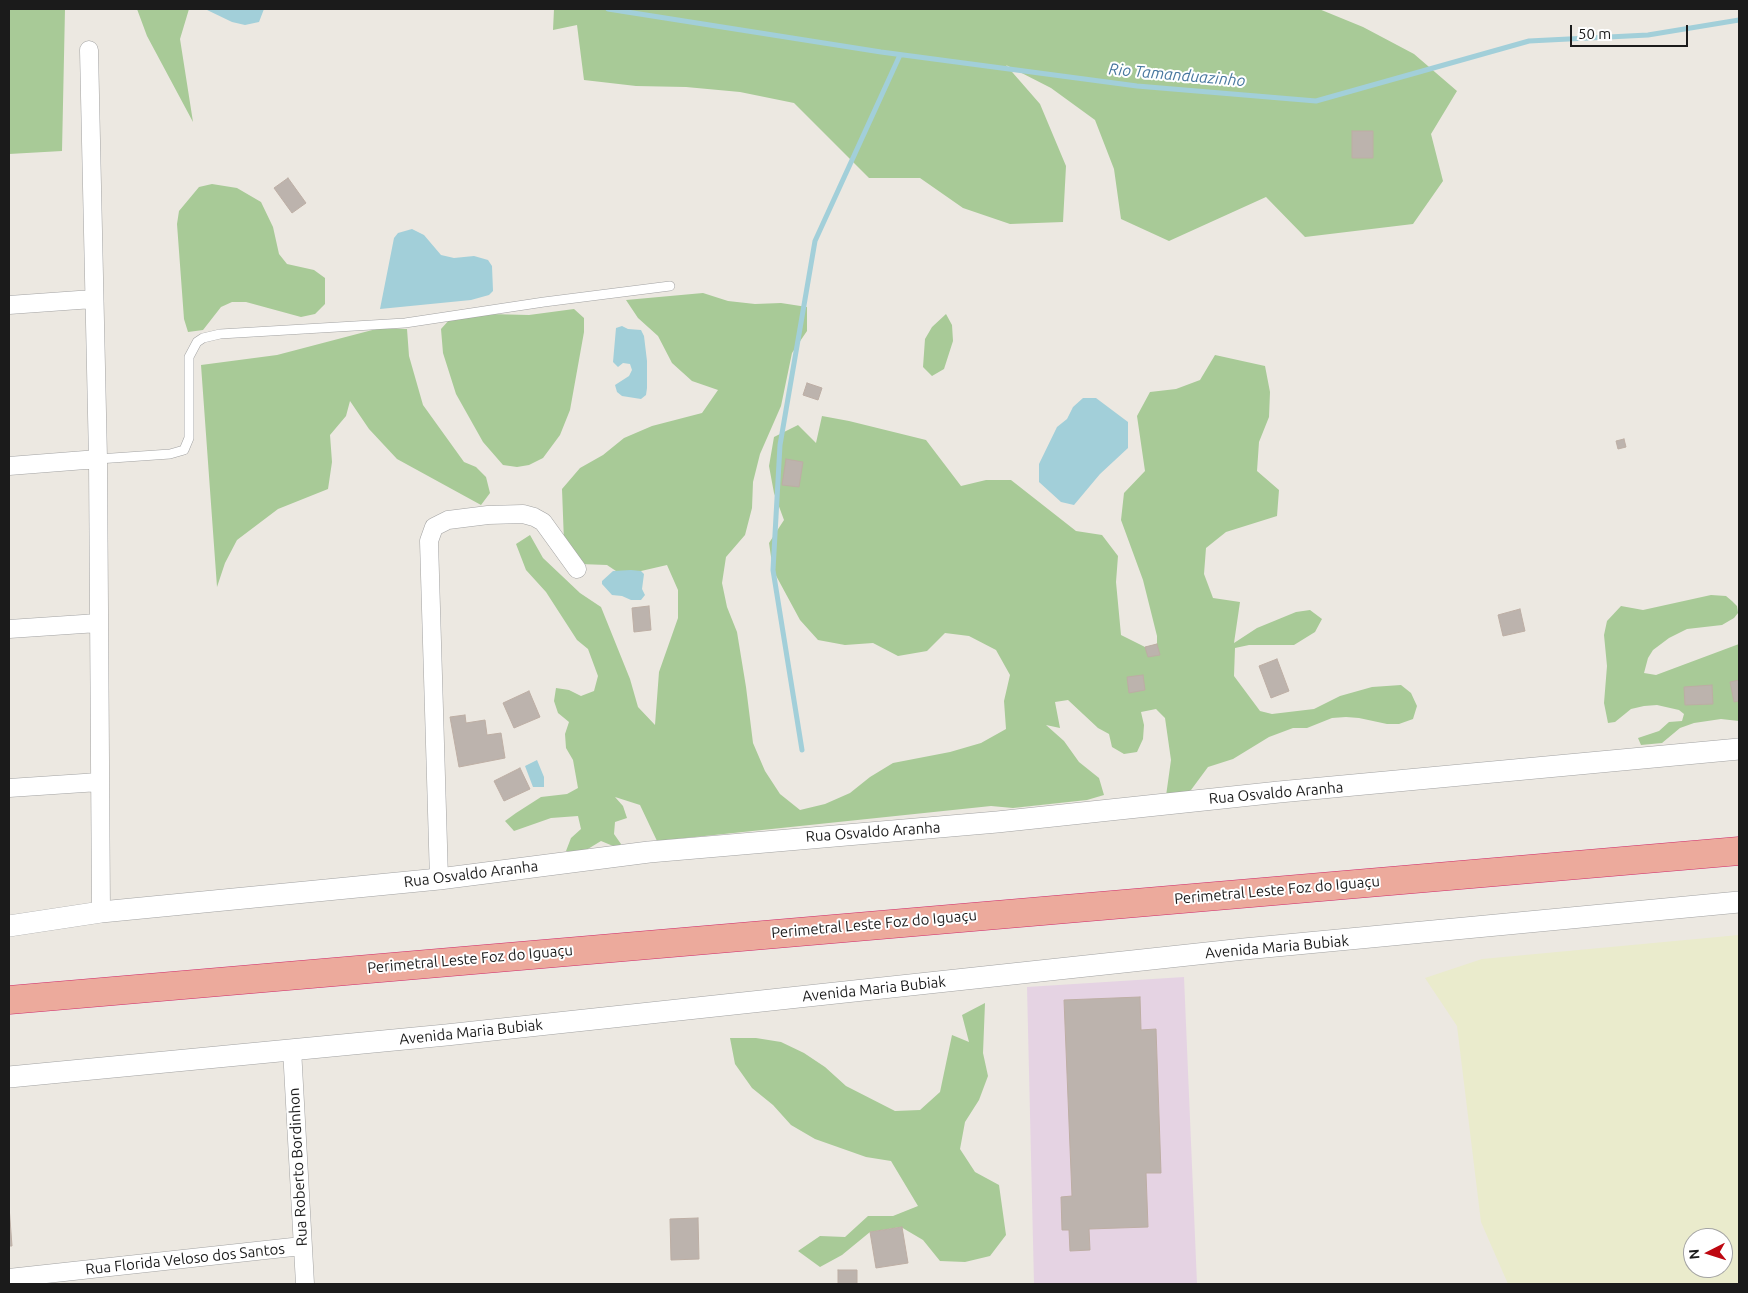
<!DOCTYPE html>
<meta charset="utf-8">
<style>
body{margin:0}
#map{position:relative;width:1748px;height:1293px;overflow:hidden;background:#ece8e1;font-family:Ubuntu,sans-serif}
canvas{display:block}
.frame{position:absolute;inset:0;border:10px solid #1b1b1b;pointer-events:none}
.north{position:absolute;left:1683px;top:1228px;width:50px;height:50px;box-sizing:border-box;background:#fff;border:1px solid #a4a4a4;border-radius:50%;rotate:265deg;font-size:14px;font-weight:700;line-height:20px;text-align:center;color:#1b1b1b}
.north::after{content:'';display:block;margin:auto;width:18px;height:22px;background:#be0811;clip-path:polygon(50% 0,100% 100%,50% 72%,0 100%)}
.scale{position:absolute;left:1570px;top:25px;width:118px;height:22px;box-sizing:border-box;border:2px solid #1b1b1b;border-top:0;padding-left:6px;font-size:15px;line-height:18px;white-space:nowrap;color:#1b1b1b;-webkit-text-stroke:4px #fff;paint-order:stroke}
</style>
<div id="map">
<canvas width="1748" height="1293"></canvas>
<div class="frame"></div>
<div class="north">N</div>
<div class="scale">50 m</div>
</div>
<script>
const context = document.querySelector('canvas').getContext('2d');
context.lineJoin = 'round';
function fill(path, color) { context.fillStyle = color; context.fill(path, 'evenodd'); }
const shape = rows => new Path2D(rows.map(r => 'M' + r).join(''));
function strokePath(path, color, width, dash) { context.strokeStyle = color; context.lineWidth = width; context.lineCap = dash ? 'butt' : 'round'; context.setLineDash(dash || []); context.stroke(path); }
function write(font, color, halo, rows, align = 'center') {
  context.font = font + ' Ubuntu,sans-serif'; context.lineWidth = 4; context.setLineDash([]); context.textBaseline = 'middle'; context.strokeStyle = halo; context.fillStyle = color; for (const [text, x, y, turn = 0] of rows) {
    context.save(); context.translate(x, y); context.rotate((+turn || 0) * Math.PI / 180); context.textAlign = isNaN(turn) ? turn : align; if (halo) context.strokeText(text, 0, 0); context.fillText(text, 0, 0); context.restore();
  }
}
const industrial = shape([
 [1184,977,1197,1284,1034,1284,1027,987]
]);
const farmland = shape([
 [1739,935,1739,1284,1508,1284,1481,1222,1457,1026,1425,978,1482,959],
 [1693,1238,1723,1238,1723,1268,1693,1268]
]);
const forest = shape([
 [9,9,65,9,62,151,9,154],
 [137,9,189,9,180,39,193,122,147,36],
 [554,9,1319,9,1363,27,1414,54,1457,91,1431,134,1443,181,1413,224,1305,237,1266,197,1169,241,1121,219,1114,169,1095,120,1051,88,1006,65,1040,104,1066,166,1063,222,1010,224,963,208,920,178,869,178,794,103,740,92,686,87,636,86,584,80,577,25,553,30],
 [212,184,237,188,261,202,273,227,279,254,287,264,314,270,325,278,325,304,315,314,301,317,246,302,232,302,221,307,203,330,188,332,184,319,177,224,179,211,199,187],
 [703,293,728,301,755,304,781,303,807,307,807,331,792,353,781,406,760,454,753,482,752,508,745,535,726,557,722,583,727,607,737,632,746,687,753,743,765,771,780,794,800,810,825,804,850,793,870,777,893,763,950,752,981,743,1006,729,1004,701,1010,675,996,650,969,636,945,633,927,651,898,656,873,643,845,645,818,640,800,620,773,570,769,543,784,520,774,493,769,466,774,437,798,425,816,443,822,416,849,421,926,440,961,486,986,480,1011,480,1076,531,1102,535,1118,556,1116,582,1121,635,1145,647,1157,644,1157,636,1143,580,1121,520,1124,493,1145,471,1137,416,1150,392,1176,389,1200,380,1215,355,1265,366,1270,392,1269,417,1259,442,1257,471,1279,490,1277,516,1226,532,1206,548,1204,574,1213,598,1240,602,1234,643,1257,628,1296,612,1310,610,1322,619,1315,632,1294,645,1249,645,1235,648,1234,676,1260,711,1272,714,1314,709,1340,696,1372,687,1401,685,1411,693,1417,706,1413,719,1399,724,1387,724,1359,718,1346,717,1332,718,1307,728,1293,728,1269,737,1233,759,1208,767,1191,790,1180,797,1166,796,1171,760,1165,718,1156,709,1141,712,1144,725,1143,739,1137,752,1124,754,1112,747,1109,734,1098,728,1068,700,1055,702,1060,728,1046,725,1064,741,1079,762,1099,778,1104,795,1087,800,1013,808,991,806,657,841,640,805,615,797,623,806,627,818,615,822,614,834,621,844,618,848,601,841,578,855,566,851,571,838,581,829,578,816,551,818,514,831,505,821,516,813,541,797,567,794,578,788,573,760,566,748,565,734,569,722,558,713,554,701,556,688,569,690,581,696,594,691,598,676,588,649,577,640,546,592,526,570,516,544,530,535,543,558,580,593,601,607,630,679,638,707,655,725,659,672,678,618,678,590,667,565,641,571,616,571,607,565,580,564,564,542,562,489,580,468,603,455,624,438,652,426,702,413,718,390,692,381,672,363,658,336,638,318,626,300],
 [574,309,584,318,584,332,570,410,560,435,543,458,529,465,517,467,503,465,483,442,456,394,443,353,441,329,450,319,488,314,529,315],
 [946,314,952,325,953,341,944,369,932,376,923,367,925,339,932,327],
 [380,328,407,329,409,356,423,405,464,462,476,467,486,477,490,493,481,505,397,459,369,429,350,401,346,416,330,435,332,462,328,489,278,509,237,540,225,563,217,587,201,365,277,355],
 [1711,595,1726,596,1732,601,1737,606,1738,613,1734,618,1722,625,1687,629,1669,638,1653,650,1648,658,1644,673,1656,675,1739,644,1739,721,1721,719,1694,723,1680,728,1662,743,1641,745,1638,738,1659,731,1669,722,1682,721,1684,714,1679,710,1657,705,1644,706,1631,709,1615,722,1608,723,1604,703,1607,666,1604,635,1607,621,1621,606,1643,610],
 [985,1003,983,1053,988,1076,979,1100,965,1122,960,1149,975,1172,999,1185,1006,1235,990,1256,965,1262,940,1261,923,1240,901,1227,870,1232,842,1255,820,1267,798,1251,820,1236,845,1237,868,1216,893,1216,918,1206,891,1161,866,1157,815,1139,791,1125,773,1105,752,1088,735,1064,730,1038,756,1038,781,1042,804,1053,825,1067,846,1086,895,1111,920,1110,940,1092,952,1035,969,1042,962,1015]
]);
const water = shape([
 [205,9,264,9,259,22,245,25,232,22],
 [412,229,424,235,441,255,454,258,474,256,488,260,492,266,493,291,489,295,471,300,380,309,394,238,398,233],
 [622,326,628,329,641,330,644,336,647,361,647,388,646,395,641,399,622,396,617,392,615,385,629,376,632,370,630,364,623,363,618,367,613,362,616,328],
 [1083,398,1096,398,1128,422,1128,448,1100,474,1074,505,1061,502,1039,482,1039,464,1057,427,1067,419,1073,407],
 [631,570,641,571,644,574,642,589,645,595,641,600,631,600,622,596,612,595,602,584,602,581,613,571],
 [537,760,544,777,544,787,533,787,525,766]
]);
const stream = shape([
 [608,9,881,52,1137,86,1316,101,1529,41,1648,35,1739,20],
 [802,750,773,570,780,445,815,241,900,55]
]);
const building = shape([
 [1352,131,1373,131,1373,158,1352,158,1352,131],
 [288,178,306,203,292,213,274,188,288,178],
 [807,383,822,388,818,400,803,395,807,383],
 [1624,439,1626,447,1618,449,1616,441,1624,439],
 [786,459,803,462,799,487,782,485,786,459],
 [649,606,651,630,634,632,632,608,649,606],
 [1520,609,1525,631,1503,636,1498,615,1520,609],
 [1157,644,1160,655,1148,657,1145,647,1157,644],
 [1277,659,1289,691,1271,698,1259,666,1277,659],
 [1143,675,1145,690,1129,693,1127,677,1143,675],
 [1739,680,1739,701,1734,702,1730,682,1739,680],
 [1712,685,1713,704,1685,705,1684,687,1712,685],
 [529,691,540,717,514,728,503,703,529,691],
 [465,715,466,723,485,720,487,735,501,733,505,758,459,767,450,717,465,715],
 [520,768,530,789,504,801,494,781,520,768],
 [1140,997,1141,1030,1156,1029,1161,1173,1146,1173,1148,1227,1089,1229,1090,1250,1070,1251,1069,1230,1062,1230,1061,1197,1072,1196,1064,1000,1140,997],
 [9,1206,12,1246,9,1246,9,1206],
 [698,1218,699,1259,671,1260,670,1219,698,1218],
 [902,1227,908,1263,876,1268,870,1232,902,1227],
 [838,1270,857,1270,857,1284,838,1284,838,1270]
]);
const service = shape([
 [98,459,170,454,184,450,189,438,189,357,197,342,203,338,220,334,405,323,544,302,670,286]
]);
const minor = shape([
 [89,50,98,459,101,912],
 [9,305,93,299],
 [9,466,98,459],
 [9,629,98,623],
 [9,788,99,782],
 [439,879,429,541,434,527,448,520,488,515,523,514,534,517,543,522,577,569],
 [292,1049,305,1284],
 [9,1278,302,1246]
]);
const tertiary = shape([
 [9,926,101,912,439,879,649,852,997,822,1279,792,1739,749],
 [9,1077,446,1035,1244,949,1739,902]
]);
const trunk = shape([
 [9,1000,1739,851]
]);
const streetNames = [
 ["Rua Osvaldo Aranha",1276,793,-5],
 ["Rua Osvaldo Aranha",873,832,-4],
 ["Rua Osvaldo Aranha",471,874,-7],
 ["Perimetral Leste Foz do Iguaçu",1277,890,-5],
 ["Perimetral Leste Foz do Iguaçu",874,924,-5],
 ["Avenida Maria Bubiak",1277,947,-5],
 ["Perimetral Leste Foz do Iguaçu",470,959,-5],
 ["Avenida Maria Bubiak",874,989,-6],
 ["Avenida Maria Bubiak",471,1032,-6],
 ["Rua Roberto Bordinhon",298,1167,-93],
 ["Rua Florida Veloso dos Santos",185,1259,-6]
];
const waterNames = [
 ["Rio Tamanduazinho",1177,75,5]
];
fill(industrial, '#e5d3e3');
fill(farmland, '#eaebcc');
fill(forest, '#a8ca97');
fill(water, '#a2cfd9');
strokePath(stream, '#a2cfd9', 5);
fill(building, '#bcb3ad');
strokePath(building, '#bdaea4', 1);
strokePath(service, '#a2a2a2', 10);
strokePath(minor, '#a2a2a2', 19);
strokePath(tertiary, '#a2a2a2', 22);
strokePath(trunk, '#ce2a6a', 29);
strokePath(service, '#fff', 9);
strokePath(minor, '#fff', 18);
strokePath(tertiary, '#fff', 21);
strokePath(trunk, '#ecaa9c', 28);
write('15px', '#1b1b1b', '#fff', streetNames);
write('italic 16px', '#49789f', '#fff', waterNames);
</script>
